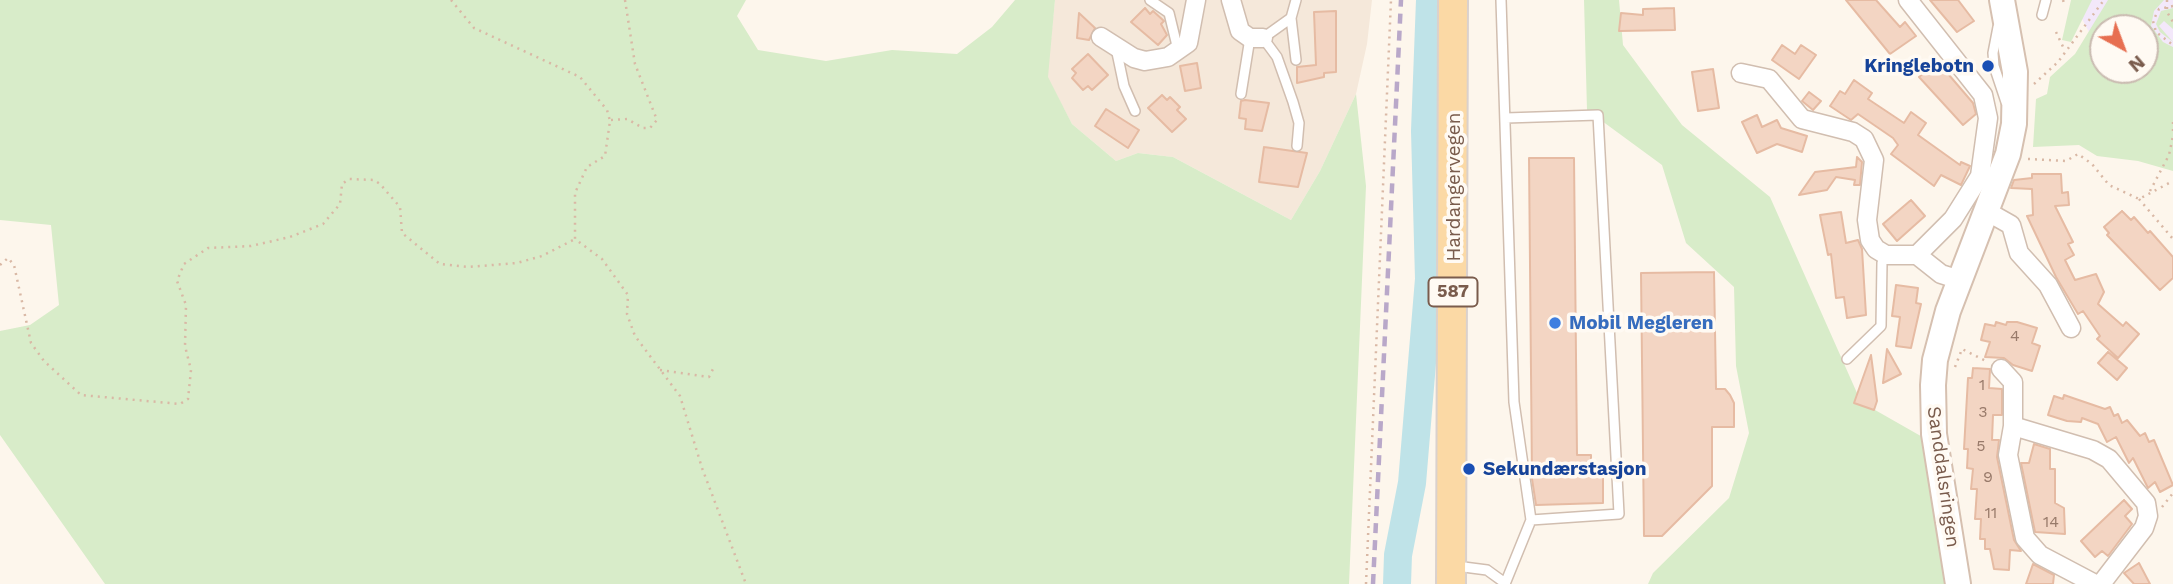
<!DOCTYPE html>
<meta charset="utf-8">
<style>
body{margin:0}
#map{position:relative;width:2173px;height:584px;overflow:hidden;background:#fdf6ec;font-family:"Work Sans",sans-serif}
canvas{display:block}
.north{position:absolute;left:2089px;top:14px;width:70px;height:70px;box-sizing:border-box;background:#fffaf3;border:2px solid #cabbb1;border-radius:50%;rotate:139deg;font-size:19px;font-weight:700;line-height:28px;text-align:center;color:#7a5c4d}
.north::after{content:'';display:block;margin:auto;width:24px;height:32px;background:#e76f51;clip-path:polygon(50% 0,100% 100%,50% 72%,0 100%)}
</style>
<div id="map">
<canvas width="2173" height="584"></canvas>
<div class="north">N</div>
</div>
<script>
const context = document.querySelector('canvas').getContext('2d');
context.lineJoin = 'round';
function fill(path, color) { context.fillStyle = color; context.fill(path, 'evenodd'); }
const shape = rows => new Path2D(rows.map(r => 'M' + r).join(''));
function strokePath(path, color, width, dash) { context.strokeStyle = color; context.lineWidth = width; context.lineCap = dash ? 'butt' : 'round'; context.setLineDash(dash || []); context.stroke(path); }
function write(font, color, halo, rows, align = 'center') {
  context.font = font + ' "Work Sans",sans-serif'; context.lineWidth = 7; context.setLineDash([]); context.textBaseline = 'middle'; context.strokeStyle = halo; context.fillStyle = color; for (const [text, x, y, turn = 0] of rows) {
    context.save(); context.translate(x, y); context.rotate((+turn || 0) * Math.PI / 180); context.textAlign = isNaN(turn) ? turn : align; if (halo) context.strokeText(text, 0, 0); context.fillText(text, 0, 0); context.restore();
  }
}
const residential = shape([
 [1055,0,1372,0,1367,44,1356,94,1320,171,1291,220,1173,157,1138,153,1116,161,1072,124,1047,77]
]);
const education = shape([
 [2083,0,2173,0,2173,76,2145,28,2103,28,2099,51,2080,15]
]);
const green = shape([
 [0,0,746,0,737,16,758,50,826,61,892,50,957,54,992,27,1015,0,1055,0,1048,77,1072,124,1116,161,1138,153,1173,157,1291,220,1320,171,1356,94,1366,186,1349,584,105,584,0,435,0,331,30,325,59,305,51,225,0,220],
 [1584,0,1619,0,1623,45,1682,125,1770,197,1861,402,1926,439,1958,584,1648,584,1653,573,1729,498,1749,433,1736,366,1734,287,1686,243,1662,165,1587,110],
 [2071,0,2092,0,2071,42,2062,40],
 [2108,0,2164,0,2154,11,2151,26,2163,42,2173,47,2173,171,2138,161,2097,156,2079,145,2033,147,2036,99,2047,94,2050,77,2075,54],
 [2103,28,2145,28,2145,70,2103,70],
 [2173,8,2173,29,2164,21,2159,26,2173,42,2160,32,2156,24,2161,11]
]);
const river = shape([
 [1397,584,1398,555,1412,483,1429,279,1425,131,1430,0]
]);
const building = shape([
 [1846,0,1876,0,1900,27,1905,22,1916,36,1890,54,1846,0],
 [1930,0,1958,0,1974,21,1957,32,1930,0],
 [1145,8,1150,14,1153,11,1164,21,1161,24,1167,35,1158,45,1131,22,1145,8],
 [1674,8,1675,30,1619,31,1621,13,1643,15,1643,9,1674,8],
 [1336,11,1336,72,1324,73,1324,77,1297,83,1297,67,1316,65,1314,12,1336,11],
 [1079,13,1095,28,1089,40,1077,38,1079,13],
 [1782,45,1795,54,1801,45,1816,55,1799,79,1772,60,1782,45],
 [1088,54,1108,75,1092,90,1088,86,1083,90,1072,78,1076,73,1072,69,1088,54],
 [1937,61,1973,103,1976,114,1963,125,1919,77,1937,61],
 [1197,63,1201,88,1185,91,1180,66,1197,63],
 [1713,69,1719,108,1698,111,1692,72,1713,69],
 [1854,80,1872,93,1868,99,1904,123,1911,112,1926,123,1918,135,1960,165,1961,162,1970,166,1961,185,1941,175,1934,186,1891,154,1898,145,1893,138,1858,114,1851,120,1830,106,1840,91,1845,94,1854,80],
 [1809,92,1821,101,1813,110,1802,101,1809,92],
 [1162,95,1167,100,1170,97,1180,107,1177,110,1186,119,1172,132,1148,108,1162,95],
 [1245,100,1269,103,1262,131,1245,129,1246,119,1239,118,1241,101,1245,100],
 [1106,109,1139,130,1128,148,1095,126,1106,109],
 [1757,115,1762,127,1777,120,1781,128,1807,136,1802,152,1777,144,1757,153,1742,122,1757,115],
 [1264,147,1307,153,1298,187,1259,182,1264,147],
 [1857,157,1862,162,1860,185,1854,185,1855,180,1836,177,1827,190,1799,195,1815,172,1856,167,1857,157],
 [1529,158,1574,158,1577,455,1591,455,1591,465,1603,465,1603,503,1536,505,1532,479,1529,158],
 [2032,174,2061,174,2062,193,2068,192,2069,205,2055,206,2073,242,2068,244,2074,255,2065,260,2075,280,2096,274,2104,292,2098,304,2123,326,2126,322,2139,334,2118,358,2097,339,2100,336,2083,311,2078,314,2056,277,2027,216,2033,215,2032,189,2011,188,2014,180,2032,178,2032,174],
 [1911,200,1925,216,1897,241,1883,224,1911,200],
 [2122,211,2131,220,2134,217,2148,233,2150,231,2173,257,2173,278,2160,290,2107,235,2109,233,2104,227,2122,211],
 [1841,212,1846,243,1858,240,1862,249,1866,315,1847,318,1844,297,1836,298,1831,254,1828,255,1820,215,1841,212],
 [1714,272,1716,389,1725,389,1730,395,1734,403,1734,427,1712,427,1712,486,1662,536,1644,536,1641,273,1714,272],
 [1896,285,1918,288,1916,303,1921,304,1911,348,1896,346,1900,317,1892,316,1896,285],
 [1996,322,2006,325,2007,322,2017,322,2037,328,2032,343,2040,346,2032,371,2013,365,2004,358,1985,357,1990,342,1981,340,1985,324,1995,326,1996,322],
 [1887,349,1901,374,1883,383,1887,349],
 [2108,352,2127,368,2117,380,2098,363,2108,352],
 [1871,355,1877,401,1874,410,1854,403,1871,355],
 [1973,368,1990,369,1989,388,2002,389,2002,415,1993,415,1992,440,1999,440,1997,457,2014,540,2021,551,2010,550,2009,570,1994,569,1990,549,1985,549,1985,539,1980,539,1981,519,1975,519,1977,489,1971,489,1973,469,1967,468,1968,449,1964,449,1968,378,1972,378,1973,368],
 [2064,395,2105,409,2110,407,2114,416,2118,414,2122,423,2127,420,2140,436,2145,433,2149,442,2154,440,2173,485,2160,492,2155,482,2148,488,2133,458,2129,463,2116,437,2107,442,2098,424,2082,418,2081,422,2067,421,2048,415,2054,396,2063,399,2064,395],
 [2034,444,2050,449,2050,469,2055,469,2055,503,2064,508,2065,534,2035,532,2021,463,2029,463,2034,444],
 [2124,500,2132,509,2125,516,2132,524,2108,556,2102,551,2095,557,2081,541,2124,500],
 [2139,563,2150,584,2134,584,2124,573,2139,563],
 [2033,564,2054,575,2053,584,2026,584,2033,564]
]);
const path = shape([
 [451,0,474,28,580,77,607,110,610,121,605,156,587,167,575,193,575,239,602,259,628,295,627,314,635,336,680,396,702,468,746,584],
 [2063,0,2064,3],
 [2167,0,2167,12,2173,22],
 [2173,6,2159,9,2153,21,2156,32,2173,45],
 [2056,32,2065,51],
 [2034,84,2058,62,2104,0],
 [611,120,627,119,643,128,650,128,657,120,635,64,625,0],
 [2173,122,2173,135],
 [2028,159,2066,161,2078,154,2092,164,2109,185,2139,199,2173,181],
 [2150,191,2169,155,2173,136],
 [2139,199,2173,239],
 [0,265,8,258,14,265,31,343,44,361,81,395,180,404,188,399,191,370,185,346,186,305,177,281,184,264,208,248,251,246,290,237,323,224,340,204,342,184,349,179,374,180,380,184,400,207,402,233,440,264,468,267,517,263,542,256,575,239],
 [1955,367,1962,349,1986,361],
 [660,370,709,377,715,365],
 [2162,507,2173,493],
 [1366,584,1391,0]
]);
const service = shape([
 [1150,0,1169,13,1178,50],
 [1296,0,1291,18,1263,38,1277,57,1293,102,1299,123,1297,146],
 [1501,0,1514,402,1531,520,1505,584],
 [2042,15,2046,0],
 [1291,18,1296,60],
 [1998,27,1993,53,1994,66,2006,102],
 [1116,48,1124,86,1135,111],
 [1241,94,1250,38],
 [1506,118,1598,115,1619,514,1531,520],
 [1847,359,1881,326,1882,263,1886,255],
 [1456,566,1487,570,1505,583]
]);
const minor = shape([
 [1231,0,1240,31,1250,38,1263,38],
 [1908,0,1983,95,1988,118,1980,176,1953,219,1917,255,1941,274,1960,280],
 [1101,37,1134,58,1145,61,1168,57,1188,43,1196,0],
 [1741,73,1769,79,1802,119,1853,132,1864,139,1874,160,1867,220,1870,240,1876,249,1886,255,1917,255],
 [1988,212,2011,225,2019,253,2048,285,2071,328],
 [2001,369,2013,382,2013,426,2008,455,2025,538,2040,555,2095,584],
 [2013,426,2093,450,2109,459,2146,503,2148,516,2144,528,2101,584]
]);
const secondary = shape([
 [1958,584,1934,434,1933,385,1935,360,1948,311,2008,154,2014,124,2015,72,2002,0]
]);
const primary = shape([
 [1451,584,1453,0]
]);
const rail = shape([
 [1373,584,1401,0]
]);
const markers = [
 [1988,66,7,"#1a4fb4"],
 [1555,323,7,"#3f7fe0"],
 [1469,469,7,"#1a4fb4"]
];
const numberNames = [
 ["4",2015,336],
 ["1",1982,385],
 ["3",1983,412],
 ["5",1981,446],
 ["9",1988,477],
 ["11",1991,513],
 ["14",2051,522]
];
const shields = [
 [1453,292,49]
];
const shieldNames = [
 ["587",1453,292]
];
const transitNames = [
 ["Kringlebotn",1974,66],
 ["Sekundærstasjon",1483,469,"left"]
];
const streetNames = [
 ["Hardangervegen",1454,187,-90],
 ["Sanddalsringen",1943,477,82]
];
const shopNames = [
 ["Mobil Megleren",1569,323]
];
fill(residential, '#f5e8da');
fill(education, '#f3e8fa');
fill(green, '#d8ecc9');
strokePath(river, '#bfe3e8', 28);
fill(building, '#f3d5c3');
strokePath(building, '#e6bba3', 2);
strokePath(service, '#d1beb0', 12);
strokePath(minor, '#d1beb0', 21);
strokePath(secondary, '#d6c0b0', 28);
strokePath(primary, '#dad1cd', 32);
strokePath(path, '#d9b8a5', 2.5, [2, 5]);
strokePath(service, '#fff', 9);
strokePath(minor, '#fff', 18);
strokePath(secondary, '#fff', 24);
strokePath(primary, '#fbd9a5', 28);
strokePath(rail, '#b9a8c9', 4.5, [10, 7]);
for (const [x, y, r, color] of markers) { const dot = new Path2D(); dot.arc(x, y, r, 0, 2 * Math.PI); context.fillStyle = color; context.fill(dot); strokePath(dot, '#fffaf3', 2.5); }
write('16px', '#987a6a', null, numberNames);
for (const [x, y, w] of shields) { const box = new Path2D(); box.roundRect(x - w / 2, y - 14.5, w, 29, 5); context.fillStyle = '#fffaf3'; context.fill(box); strokePath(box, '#7a5c4d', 2); }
write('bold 18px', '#7a5c4d', null, shieldNames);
write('bold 19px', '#164399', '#fffaf3', transitNames, 'right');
write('19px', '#7a5c4d', '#fffaf3', streetNames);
write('bold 19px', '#366cbe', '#fffaf3', shopNames, 'left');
</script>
